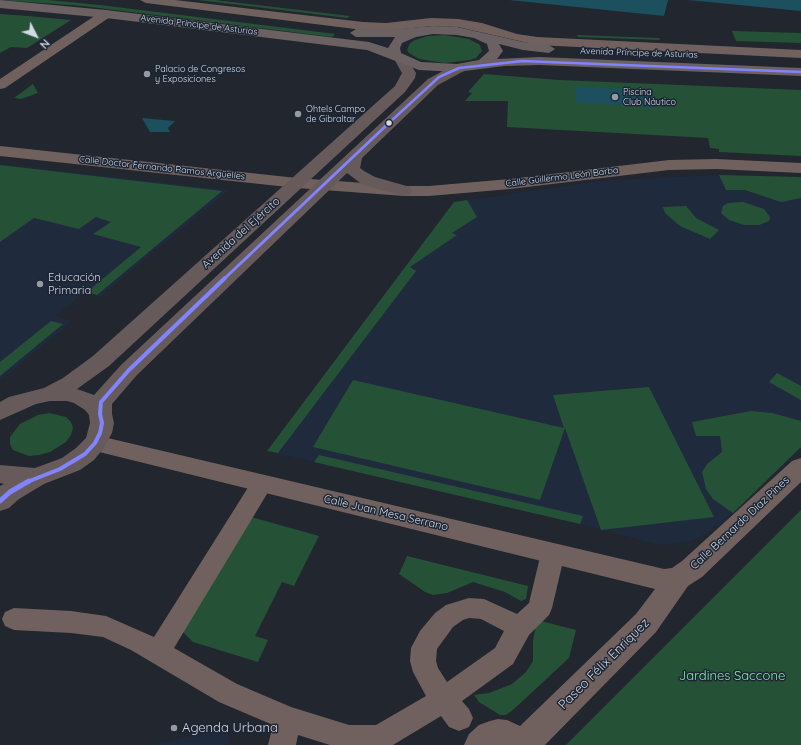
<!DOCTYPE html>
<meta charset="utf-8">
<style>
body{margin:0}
#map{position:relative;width:801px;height:745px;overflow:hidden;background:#22262e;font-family:Quicksand,sans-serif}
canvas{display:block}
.north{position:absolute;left:16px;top:16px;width:40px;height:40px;-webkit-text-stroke:3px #1c2534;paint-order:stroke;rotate:132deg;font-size:11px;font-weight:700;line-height:16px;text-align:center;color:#d3d9e3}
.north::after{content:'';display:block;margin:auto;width:14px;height:18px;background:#d3d9e3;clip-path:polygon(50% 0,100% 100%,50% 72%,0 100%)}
</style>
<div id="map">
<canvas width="801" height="745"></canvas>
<div class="north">N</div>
</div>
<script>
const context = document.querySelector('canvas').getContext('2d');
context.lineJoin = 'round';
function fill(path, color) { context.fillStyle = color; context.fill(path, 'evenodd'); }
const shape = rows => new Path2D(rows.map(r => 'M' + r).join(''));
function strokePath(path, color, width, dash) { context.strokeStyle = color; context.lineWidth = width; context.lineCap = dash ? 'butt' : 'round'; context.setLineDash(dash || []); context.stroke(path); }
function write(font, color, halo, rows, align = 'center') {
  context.font = font + ' Quicksand,sans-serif'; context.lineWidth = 3; context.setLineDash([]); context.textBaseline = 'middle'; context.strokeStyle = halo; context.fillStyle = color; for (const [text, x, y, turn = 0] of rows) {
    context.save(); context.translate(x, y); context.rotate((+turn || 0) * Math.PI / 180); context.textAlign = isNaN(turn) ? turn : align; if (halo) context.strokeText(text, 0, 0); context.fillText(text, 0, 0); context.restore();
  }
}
const built = shape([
 [0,164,229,190,100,297,84,293,55,316,72,321,0,381],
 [719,175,801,178,801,447,721,524,707,533,692,541,659,545,580,524,267,451,454,202,609,180],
 [227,728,230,745,152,745,192,736]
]);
const green = shape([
 [1,0,48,0,100,5,335,34,332,37,83,6],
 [198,0,215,0,350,16,347,18],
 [0,14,28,16,71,20,27,48,11,47,0,53],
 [732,31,801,33,801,43,736,41],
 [445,35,469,39,480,45,482,51,476,58,470,60,444,63,419,59,409,53,407,50,410,43,415,40,428,36],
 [577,35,659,38,660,40,578,37],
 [484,74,559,80,801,90,801,156,719,152,719,149,710,148,708,138,507,127,508,101,465,101,472,93,468,92],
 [33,84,38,93,21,99,14,98],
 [0,165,222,191,97,295,87,292,141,247,93,234,111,222,96,217,79,229,34,218,0,242],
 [719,175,801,177,801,198,781,202,745,190,726,190],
 [467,200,477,217,452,233,457,235,410,267,416,271,278,453,267,451,454,202],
 [743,202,764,209,770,217,769,221,759,225,744,225,729,220,721,213,723,206,728,203],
 [686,206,696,218,719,230,710,239,680,226,665,213,663,207],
 [51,321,63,324,0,376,0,362],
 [777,373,801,386,801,400,769,382],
 [353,380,564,428,553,395,649,387,714,517,601,530,565,428,540,500,313,447],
 [751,411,772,413,801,421,801,447,733,513,713,499,706,489,702,472,707,464,722,452,720,436,696,436,692,422],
 [49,413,66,417,71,422,73,428,71,435,66,442,50,452,39,455,29,456,13,450,10,444,10,437,20,424,38,415],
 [319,455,583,516,580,524,314,462],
 [801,510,801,745,566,745],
 [244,515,319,536,294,586,282,582,255,636,268,640,258,662,193,642,183,632],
 [407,556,528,586,526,599,521,601,505,592,473,582,447,593,433,595,425,592,399,574],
 [537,620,576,630,569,658,514,709,506,715,500,715,479,702,474,695,489,693,512,684,526,672,533,661,533,640]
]);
const water = shape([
 [509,0,668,0,664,16],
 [688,0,801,0,801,11],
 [575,86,653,91,656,106,650,109,644,106,576,103],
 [142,118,174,121,175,121,168,128,170,132,150,132]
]);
const pedestrian = shape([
 [262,476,270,478,273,484,174,648,237,684,291,707,349,725,376,725,426,696,413,672,410,661,411,648,420,631,435,613,446,605,469,598,484,599,517,614,529,603,541,553,545,546,553,544,561,546,565,553,552,608,549,615,529,635,513,664,462,701,469,709,473,718,469,727,459,731,449,727,441,716,393,745,330,745,298,735,296,745,268,745,273,725,219,702,131,650,103,637,71,633,14,630,5,626,2,619,5,612,14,608,71,611,106,616,154,637,254,478,262,476],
 [469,618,481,619,504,631,495,648,447,682,438,668,436,661,437,649,453,627,463,620,469,618]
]);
const minor = shape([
 [106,10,110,11,112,14,110,17,5,88,0,89,0,79,102,11,106,10],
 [0,146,297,178,404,186,429,186,510,179,669,160,716,159,801,163,801,173,716,169,669,170,510,189,429,196,404,196,297,188,0,156,0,146],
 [95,435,664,569,672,568,682,561,792,461,801,458,801,482,702,577,688,586,656,632,545,745,464,745,469,734,479,725,490,721,498,719,507,720,520,726,636,614,655,589,87,449,83,443,87,437,95,435]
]);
const tertiary = shape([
 [140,0,175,0,363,22,386,23,431,18,458,19,482,23,517,34,537,37,801,50,801,58,537,45,458,27,431,26,386,31,363,30,146,3,140,0]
]);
const secondary = shape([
 [401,55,406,56,416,73,415,78,405,92,109,366,77,389,94,395,121,365,428,79,454,65,464,65,466,68,464,71,438,85,362,158,360,168,364,171,375,177,410,187,412,191,410,195,404,196,363,185,347,173,137,375,112,404,112,414,114,423,112,433,103,449,94,460,80,470,44,484,19,499,9,508,0,511,0,486,4,484,0,483,0,465,35,468,62,458,76,448,86,438,90,423,89,415,85,410,74,403,67,401,50,401,36,404,0,420,0,402,9,397,44,388,63,378,93,356,395,86,402,73,394,59,396,56,401,55]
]);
const trunk = shape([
 [0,0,106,10,369,42,388,48,395,37,356,37,350,33,356,29,386,30,433,26,457,27,523,42,549,45,555,49,549,53,523,50,499,44,503,51,497,59,539,57,801,68,801,76,539,65,504,66,457,72,419,70,367,50,106,18,0,8,0,0],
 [433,34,457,35,474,38,487,44,489,51,479,60,457,64,421,62,401,53,400,48,402,43,416,37,433,34]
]);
const bus1Far3 = shape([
 [390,122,439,77,459,68,522,61,801,72]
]);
const bus1Far2 = shape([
 [224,279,391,121]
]);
const bus1Far1 = shape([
 [27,482,60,469,85,454,95,443,100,433,102,423,100,414,101,402,129,370,225,278]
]);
const bus1 = shape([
 [0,501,10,492,29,481]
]);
const markers = [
 [147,74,4,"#959aa4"],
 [615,97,4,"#959aa4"],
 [298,114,4,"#959aa4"],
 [389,123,3.5,"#d3d9e3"],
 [40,284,4,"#959aa4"],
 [174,728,4,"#959aa4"]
];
const farStreetnames = [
 ["Avenida Príncipe de Asturias",199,25,7],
 ["Avenida Príncipe de Asturias",639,53,2],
 ["Calle Doctor Fernando Ramos Argüelles",162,168,6],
 ["Calle Guillermo León Barba",562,177,-7]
];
const farPoinames = [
 ["Palacio de Congresos",155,69],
 ["y Exposiciones",155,79],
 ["Piscina",623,92],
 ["Club Náutico",623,102],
 ["Ohtels Campo",306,109],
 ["de Gibraltar",306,119]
];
const streetNames = [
 ["Avenida del Ejército",241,233,-42],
 ["Calle Juan Mesa Serrano",386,513,13],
 ["Calle Bernardo Díaz Pines",740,523,-43]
];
const poiNames = [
 ["Educación",48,278],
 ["Primaria",48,291]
];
const nearStreetnames = [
 ["Paseo Félix Enriquez",604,664,-45]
];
const nearParknames = [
 ["Jardines Saccone",732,676]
];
const nearPoinames = [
 ["Agenda Urbana",182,728]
];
fill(built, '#1f2a3d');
fill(green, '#255237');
fill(water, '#1c505e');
fill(pedestrian, '#70615f');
fill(minor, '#70615f');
fill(tertiary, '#70615f');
fill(secondary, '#675a5b');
fill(trunk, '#6b6062');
strokePath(bus1Far3, '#8084ff', 2.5);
strokePath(bus1Far2, '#8084ff', 3);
strokePath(bus1Far1, '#8084ff', 4);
strokePath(bus1, '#8084ff', 5);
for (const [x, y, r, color] of markers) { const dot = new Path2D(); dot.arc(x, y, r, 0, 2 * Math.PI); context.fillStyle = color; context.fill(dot); strokePath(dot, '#1c2534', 1.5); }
write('9px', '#d3d9e3', '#1c2534', farStreetnames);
write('9px', '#d3d9e3', '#1c2534', farPoinames, 'left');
write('11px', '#d3d9e3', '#1c2534', streetNames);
write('11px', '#d3d9e3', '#1c2534', poiNames, 'left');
write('13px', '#d3d9e3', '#1c2534', nearStreetnames);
write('13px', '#84e9a5', '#1c2534', nearParknames);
write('13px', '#d3d9e3', '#1c2534', nearPoinames, 'left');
</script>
